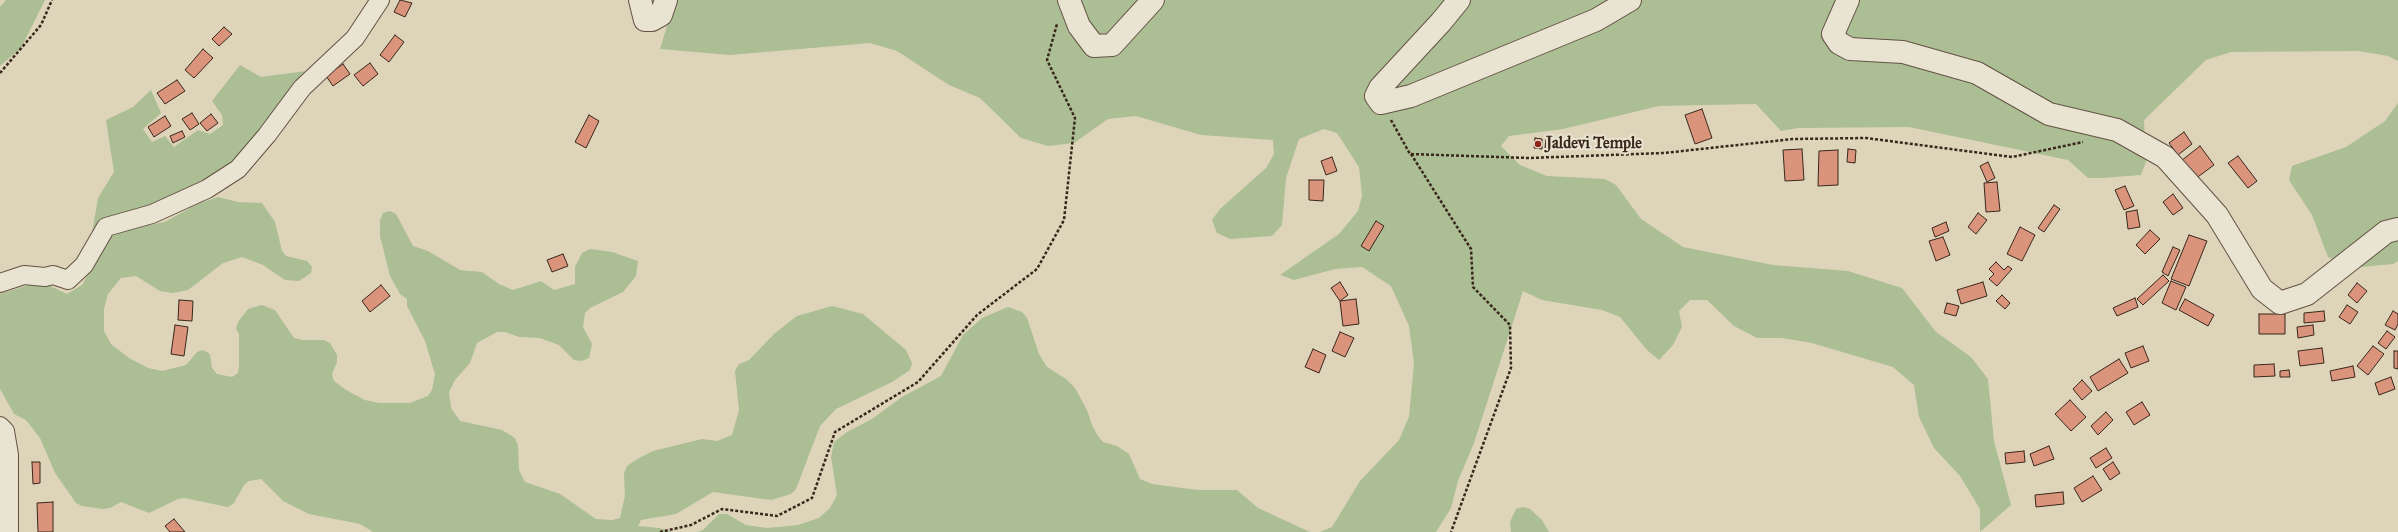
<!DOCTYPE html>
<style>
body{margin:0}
canvas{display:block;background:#ddd4ba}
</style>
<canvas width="2398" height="532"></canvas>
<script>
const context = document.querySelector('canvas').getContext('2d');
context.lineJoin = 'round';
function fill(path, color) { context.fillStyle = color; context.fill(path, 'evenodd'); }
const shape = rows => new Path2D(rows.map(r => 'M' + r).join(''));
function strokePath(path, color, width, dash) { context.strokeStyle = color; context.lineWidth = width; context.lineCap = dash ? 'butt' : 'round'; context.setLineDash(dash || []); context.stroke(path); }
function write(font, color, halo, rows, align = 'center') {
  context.font = font + ' "IM FELL Great Primer",serif'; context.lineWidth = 4; context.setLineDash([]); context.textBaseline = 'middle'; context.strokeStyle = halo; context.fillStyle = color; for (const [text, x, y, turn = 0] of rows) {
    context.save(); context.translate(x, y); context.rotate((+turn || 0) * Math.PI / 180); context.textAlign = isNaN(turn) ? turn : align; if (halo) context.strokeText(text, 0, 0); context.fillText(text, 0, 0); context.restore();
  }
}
const green = shape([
 [6,0,45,0,21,48,0,66,0,7],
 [675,0,2398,0,2398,61,2388,56,2359,51,2231,52,2206,60,2144,120,2146,162,2141,175,2102,178,2088,178,2068,160,1909,127,1798,128,1781,131,1756,104,1659,106,1563,129,1509,136,1501,146,1520,165,1547,176,1605,179,1616,185,1641,219,1683,247,1773,265,1848,271,1902,288,1936,332,1971,357,1988,379,1994,441,2011,505,1980,532,1980,509,1960,476,1934,448,1919,417,1914,385,1893,367,1812,343,1782,338,1757,338,1734,326,1707,300,1690,300,1679,311,1682,327,1673,345,1659,360,1647,350,1620,317,1602,310,1542,300,1523,291,1474,443,1458,481,1451,508,1436,532,1320,532,1332,527,1360,481,1399,440,1409,417,1414,363,1409,326,1391,286,1362,267,1335,269,1294,280,1280,275,1339,234,1358,211,1362,196,1359,167,1337,133,1324,129,1299,139,1286,178,1282,225,1272,236,1230,239,1217,233,1212,220,1220,209,1266,168,1274,154,1273,140,1201,135,1136,116,1108,119,1074,143,1048,146,1021,138,980,98,949,85,897,51,870,43,730,55,660,49],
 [240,65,261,77,313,70,281,109,261,128,244,156,218,176,92,233,98,198,114,172,106,120,133,107,151,90,161,113,143,129,152,142,165,136,174,147,198,130,210,134,223,125,222,115,212,101],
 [2398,103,2398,261,2393,264,2352,268,2328,257,2312,215,2289,180,2292,166,2346,147,2385,121],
 [218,197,238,202,262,203,275,222,282,251,286,256,307,261,312,267,311,273,299,281,285,280,263,265,242,257,223,263,188,290,173,293,160,291,136,276,121,278,108,294,104,309,104,331,111,344,129,358,148,368,162,371,186,365,197,352,203,350,210,354,212,368,217,374,232,377,238,373,239,366,239,334,236,329,238,322,248,309,262,305,275,310,294,338,302,340,324,340,330,343,337,355,337,362,332,374,334,381,346,390,365,400,379,403,410,403,428,396,432,390,435,374,425,341,407,306,407,299,400,294,390,276,380,236,380,220,383,213,390,211,396,214,413,246,428,251,460,270,482,272,499,284,513,290,541,281,554,290,575,284,575,267,582,253,590,249,612,252,638,261,636,276,623,292,590,308,585,313,583,327,592,344,589,358,582,361,574,360,559,345,540,338,519,337,505,332,497,332,477,343,470,363,455,380,449,392,451,408,460,421,502,430,515,438,518,445,519,470,525,482,560,494,596,519,612,520,620,518,625,496,624,473,627,466,639,458,653,451,702,439,717,441,732,435,739,410,735,371,739,364,749,360,775,333,797,316,832,306,863,314,906,350,912,363,910,370,892,382,836,409,820,426,796,489,791,494,771,500,713,492,676,514,641,520,638,526,659,528,673,532,373,532,360,524,309,514,283,501,261,479,249,481,244,485,234,503,228,507,184,498,178,499,149,513,121,502,110,508,103,509,82,506,76,503,55,473,40,438,26,420,14,414,0,389,0,294,32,284,48,285,67,294,82,285,108,239,114,235,137,227,165,222,197,204],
 [1008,307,1022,312,1027,318,1039,354,1047,367,1066,379,1075,388,1087,410,1092,425,1098,436,1103,442,1117,446,1129,454,1140,479,1152,484,1198,490,1237,490,1258,508,1310,532,697,532,703,530,719,514,727,514,746,525,767,528,798,525,819,518,830,508,837,495,831,457,834,442,847,432,872,419,902,397,941,376,963,335,982,318],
 [1523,507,1530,509,1542,520,1549,532,1511,532,1510,522,1516,509]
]);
const building = shape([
 [400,0,412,3,405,17,394,12,400,0],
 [224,27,232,34,219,46,212,39,224,27],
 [395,35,404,42,389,62,380,55,395,35],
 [203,49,213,58,194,78,185,70,203,49],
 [370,63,378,74,363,86,354,75,370,63],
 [343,64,350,74,333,86,326,76,343,64],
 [177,80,185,91,165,104,157,93,177,80],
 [1702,109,1712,138,1695,144,1685,115,1702,109],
 [192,113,199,124,190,130,182,119,192,113],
 [211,114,218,123,207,131,200,123,211,114],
 [589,115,599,121,586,148,575,142,589,115],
 [165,116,171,126,154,137,148,127,165,116],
 [182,131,185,137,173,143,170,136,182,131],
 [2184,132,2192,144,2178,155,2169,143,2184,132],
 [1535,138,1542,139,1542,149,1534,148,1535,138],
 [1546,140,1551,140,1550,149,1545,148,1546,140],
 [2200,146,2214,165,2195,179,2181,161,2200,146],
 [1802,149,1804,180,1785,181,1783,150,1802,149],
 [1848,149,1856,150,1855,163,1847,162,1848,149],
 [1838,150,1838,185,1818,186,1819,151,1838,150],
 [2238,156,2257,181,2248,188,2228,163,2238,156],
 [1332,157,1337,171,1326,175,1321,161,1332,157],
 [1988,162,1995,178,1987,182,1980,166,1988,162],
 [1309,180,1324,180,1323,201,1309,200,1309,180],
 [1997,182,2000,211,1986,212,1984,183,1997,182],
 [2125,186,2134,206,2124,210,2115,190,2125,186],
 [2173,194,2183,208,2173,215,2163,202,2173,194],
 [2054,205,2060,209,2044,232,2038,228,2054,205],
 [2137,210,2140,227,2128,229,2126,212,2137,210],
 [1978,213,1987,220,1976,234,1968,227,1978,213],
 [1376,221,1384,226,1369,251,1361,246,1376,221],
 [1946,222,1949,231,1935,237,1932,228,1946,222],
 [2020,227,2035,235,2022,261,2007,254,2020,227],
 [2150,230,2160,239,2145,254,2136,245,2150,230],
 [2189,235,2207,241,2189,286,2171,279,2189,235],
 [1943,237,1950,255,1936,261,1929,241,1943,237],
 [2173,247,2180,250,2168,276,2162,272,2173,247],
 [563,254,568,266,552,272,547,260,563,254],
 [1996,262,2004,270,2008,266,2012,269,1997,286,1989,279,1994,274,1989,269,1996,262],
 [2163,275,2169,281,2143,305,2137,299,2163,275],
 [2171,281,2186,287,2176,310,2162,303,2171,281],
 [1340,282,1348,295,1340,301,1331,288,1340,282],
 [1983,282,1987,296,1961,304,1957,290,1983,282],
 [2357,283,2367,291,2357,303,2348,295,2357,283],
 [381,285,390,296,370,312,362,301,381,285],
 [2002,295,2010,303,2005,309,1996,301,2002,295],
 [2135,298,2138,307,2117,316,2113,308,2135,298],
 [1356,299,1359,324,1343,326,1340,301,1356,299],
 [2185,299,2214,315,2208,326,2179,310,2185,299],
 [179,300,193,301,192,321,178,320,179,300],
 [1947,303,1959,306,1956,316,1944,313,1947,303],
 [2347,305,2358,312,2350,324,2339,317,2347,305],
 [2324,311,2325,321,2304,323,2304,313,2324,311],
 [2393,311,2398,314,2398,324,2395,330,2385,325,2393,311],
 [2259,314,2285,314,2285,334,2259,334,2259,314],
 [175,325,188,327,184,356,171,354,175,325],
 [2313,325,2314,335,2298,338,2297,327,2313,325],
 [2387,331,2395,337,2386,349,2378,343,2387,331],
 [1340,332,1354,338,1345,357,1332,351,1340,332],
 [2143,346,2149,361,2131,368,2125,353,2143,346],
 [2373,346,2384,354,2368,375,2357,366,2373,346],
 [2322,348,2324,363,2300,366,2298,351,2322,348],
 [1313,349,1326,355,1319,373,1305,367,1313,349],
 [2394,351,2398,351,2398,369,2394,368,2394,351],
 [2119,359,2128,373,2098,391,2090,377,2119,359],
 [2274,364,2275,376,2254,377,2254,365,2274,364],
 [2353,366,2355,377,2332,381,2330,371,2353,366],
 [2289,370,2290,377,2280,377,2280,371,2289,370],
 [2391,377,2395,389,2379,395,2375,383,2391,377],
 [2082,380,2092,391,2082,400,2073,389,2082,380],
 [2070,400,2086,417,2071,431,2055,414,2070,400],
 [2142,402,2150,415,2134,425,2126,412,2142,402],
 [2106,412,2113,420,2098,435,2091,426,2106,412],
 [2049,446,2054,459,2034,466,2030,454,2049,446],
 [2106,448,2112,458,2096,468,2090,458,2106,448],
 [2024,451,2025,462,2006,464,2005,453,2024,451],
 [32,462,40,462,40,483,33,484,32,462],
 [2113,462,2120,473,2110,480,2103,469,2113,462],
 [2093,476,2102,490,2082,502,2074,488,2093,476],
 [2063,492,2064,504,2036,507,2035,495,2063,492],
 [53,502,53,532,38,532,37,503,53,502],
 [174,519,185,532,170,532,165,526,174,519]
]);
const path = shape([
 [0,73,41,25,52,0],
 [1391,120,1410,154,1529,158,1664,153,1793,139,1866,138,2012,157,2083,142],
 [1411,154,1471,249,1473,287,1510,325,1511,368,1451,532],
 [660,532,691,525,722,509,777,516,812,498,835,432,918,382,977,315,1037,269,1064,220,1075,118,1047,60,1057,24]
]);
const minor = shape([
 [0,283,24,275,45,277,53,275,68,280,84,265,106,227,152,214,207,189,238,169,267,135,302,88,355,38,380,0],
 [0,426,5,431,9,455,9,532]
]);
const tertiary = shape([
 [640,0,645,20,652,20,661,15,666,0],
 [1069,0,1079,26,1094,46,1112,45,1153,0],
 [1459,0,1441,22,1380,88,1376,96,1381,103,1411,96,1596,20,1630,0],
 [1848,0,1833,34,1839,43,1850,49,1903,52,1977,73,2049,114,2117,130,2165,157,2217,215,2262,289,2280,303,2307,294,2386,232,2398,229]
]);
const markers = [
 [1538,144,4,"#8f2418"]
];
const poiNames = [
 ["Jaldevi Temple",1546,144]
];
fill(green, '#acbe94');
fill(building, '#d9947b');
strokePath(building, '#3a271c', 1);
strokePath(minor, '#635244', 20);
strokePath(tertiary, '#635244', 24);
strokePath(path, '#3a271c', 2.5, [3, 2]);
strokePath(minor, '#e9e3d2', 18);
strokePath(tertiary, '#e9e3d2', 22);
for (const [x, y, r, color] of markers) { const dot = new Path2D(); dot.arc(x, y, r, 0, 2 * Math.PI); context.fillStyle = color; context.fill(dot); strokePath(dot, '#e9e3d2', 1.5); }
write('bold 16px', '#3a271c', '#e9e3d2', poiNames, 'left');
</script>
